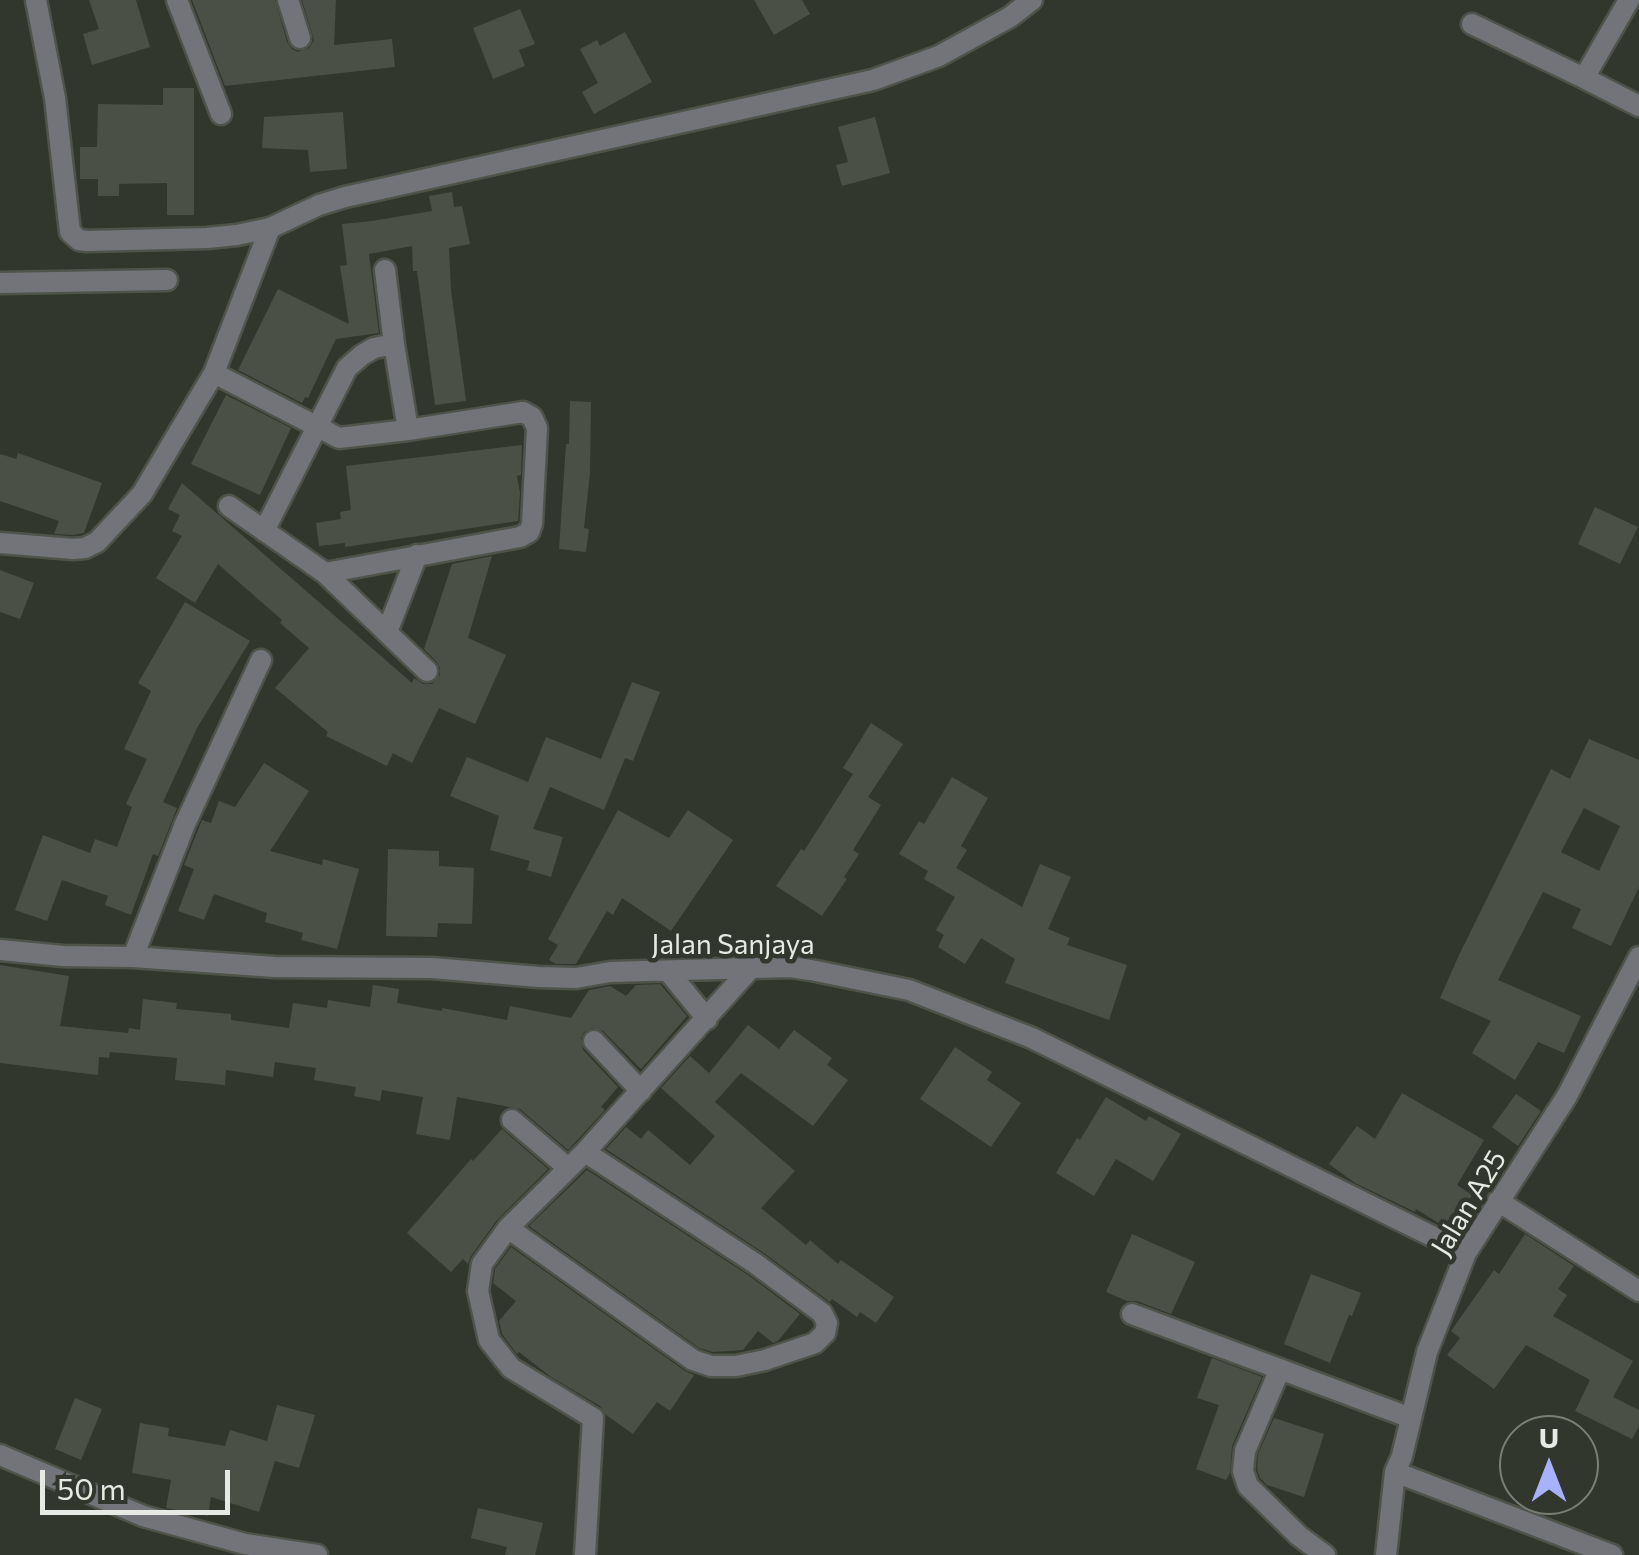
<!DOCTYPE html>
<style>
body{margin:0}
#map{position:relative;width:1639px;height:1555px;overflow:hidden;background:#32372d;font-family:Commissioner,sans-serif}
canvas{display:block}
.north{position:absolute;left:1499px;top:1415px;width:100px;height:100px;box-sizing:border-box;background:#32372d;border:2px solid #7a7f76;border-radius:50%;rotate:0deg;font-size:28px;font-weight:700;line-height:40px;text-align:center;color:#e7eae4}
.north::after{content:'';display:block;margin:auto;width:35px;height:45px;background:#a7b1fc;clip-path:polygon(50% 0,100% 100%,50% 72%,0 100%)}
.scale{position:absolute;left:40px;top:1470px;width:190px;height:45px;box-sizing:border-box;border:5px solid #e7eae4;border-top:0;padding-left:12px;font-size:30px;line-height:35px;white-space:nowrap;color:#e7eae4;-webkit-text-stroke:8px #32372d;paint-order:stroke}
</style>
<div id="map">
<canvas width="1639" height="1555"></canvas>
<div class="north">U</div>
<div class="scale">50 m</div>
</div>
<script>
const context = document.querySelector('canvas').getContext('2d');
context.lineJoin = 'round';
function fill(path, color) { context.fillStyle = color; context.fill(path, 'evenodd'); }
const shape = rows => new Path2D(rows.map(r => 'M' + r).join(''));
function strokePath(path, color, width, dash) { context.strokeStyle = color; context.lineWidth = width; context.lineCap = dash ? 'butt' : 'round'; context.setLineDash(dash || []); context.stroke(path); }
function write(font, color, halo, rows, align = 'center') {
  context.font = font + ' Commissioner,sans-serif'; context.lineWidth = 9; context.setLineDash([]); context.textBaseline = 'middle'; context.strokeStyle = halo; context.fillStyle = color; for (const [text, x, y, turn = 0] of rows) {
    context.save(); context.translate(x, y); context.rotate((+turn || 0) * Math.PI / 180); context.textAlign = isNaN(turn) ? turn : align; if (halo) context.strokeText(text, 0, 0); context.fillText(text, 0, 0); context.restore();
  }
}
const building = shape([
 [89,0,136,0,150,47,92,65,83,34,99,29],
 [192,0,275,0,287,42,292,49,298,52,309,48,314,40,302,0,336,0,334,45,392,39,395,67,225,86],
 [754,0,802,0,810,14,774,35],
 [520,9,535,44,519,50,525,66,493,79,473,28],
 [625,32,652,82,594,114,582,92,598,83,580,49,597,40,600,46],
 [163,88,194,88,194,215,167,215,167,183,119,184,119,196,98,196,98,179,80,179,80,147,97,147,98,104,163,105],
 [343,112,347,169,310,172,308,150,262,148,264,117],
 [875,117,890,173,842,186,836,165,848,162,838,127],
 [452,192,454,207,462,206,470,244,449,248,451,290,466,401,435,405,417,271,413,271,412,246,369,254,379,333,336,339,308,398,305,397,302,403,238,370,278,289,349,324,340,266,347,265,342,224,372,221,432,211,429,196],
 [226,395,291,428,260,495,191,464],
 [570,401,591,402,590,473,584,528,589,529,586,552,559,549,566,444,569,444],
 [522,445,521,475,517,476,520,493,518,521,345,547,345,543,319,546,316,523,341,519,340,512,351,510,346,466],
 [18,453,102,483,84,533,73,535,54,534,59,521,0,501,0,454,16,459],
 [182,483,412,683,414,678,423,684,432,684,440,675,440,668,437,662,424,649,452,564,492,556,468,638,506,655,475,724,439,708,412,763,393,753,387,766,326,736,328,732,275,688,309,648,280,623,282,620,218,564,195,603,156,578,182,536,172,531,180,515,168,509],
 [1595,507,1638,527,1620,564,1578,544],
 [0,570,34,583,20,619,0,612],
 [185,602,250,641,197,728,163,802,177,808,158,856,153,854,131,915,105,905,108,896,62,880,47,921,15,910,43,835,90,853,95,839,117,847,132,807,126,804,147,759,124,749,151,691,138,683],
 [632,682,660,692,633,761,625,758,604,810,550,787,533,829,563,837,551,877,527,870,530,861,490,850,499,816,450,796,467,757,528,782,546,737,601,759],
 [871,723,903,744,868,797,881,805,853,850,859,854,844,877,847,879,822,916,776,886,801,849,804,851,853,774,843,768],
 [1589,739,1639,760,1639,887,1611,946,1572,928,1581,909,1543,892,1498,980,1581,1016,1564,1053,1538,1042,1515,1080,1472,1053,1491,1021,1440,998,1459,955,1551,769,1570,779],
 [1584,808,1620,826,1599,871,1561,852],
 [264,763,309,791,270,851,322,865,323,859,359,869,337,949,301,940,303,933,265,922,267,913,214,894,204,920,178,911,194,869,184,865,202,820,211,823,219,801,235,807],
 [952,777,988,798,961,846,967,850,956,868,1022,907,1040,864,1071,877,1048,929,1070,938,1067,945,1127,965,1109,1020,1005,983,1015,959,981,938,965,964,938,947,944,935,936,930,955,897,924,879,928,871,899,854,919,821,924,824],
 [618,810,669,838,688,810,733,840,671,931,622,898,613,915,607,911,576,964,556,964,549,960,558,945,548,939],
 [388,849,439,851,439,866,474,868,472,924,438,923,437,937,386,936],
 [0,965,69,976,60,1026,128,1033,129,1028,140,1030,143,999,177,1003,176,1009,231,1014,231,1020,289,1028,293,1003,327,1008,328,1000,370,1007,373,985,399,989,397,1003,442,1011,442,1008,507,1020,510,1006,571,1018,589,990,610,986,626,996,636,985,660,984,687,1016,641,1069,603,1031,592,1028,584,1032,581,1038,583,1050,618,1087,601,1107,605,1110,568,1150,520,1109,457,1097,450,1140,416,1134,423,1097,382,1090,380,1101,354,1096,356,1087,314,1080,316,1068,275,1062,273,1077,226,1070,225,1085,175,1080,177,1058,110,1052,109,1058,99,1057,98,1075,0,1063],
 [748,1025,779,1049,794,1030,832,1058,827,1065,848,1080,813,1126,741,1073,715,1102,795,1171,761,1208,806,1245,810,1240,838,1264,841,1260,894,1297,876,1323,860,1312,857,1317,832,1299,830,1302,764,1253,606,1149,626,1127,641,1139,648,1130,690,1165,715,1136,661,1088,690,1056,709,1073],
 [955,1047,992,1072,987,1080,1021,1103,991,1147,920,1099],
 [1402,1093,1484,1140,1457,1185,1472,1195,1450,1230,1416,1209,1415,1212,1355,1183,1329,1164,1357,1126,1375,1139],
 [1516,1094,1541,1111,1518,1146,1492,1127],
 [1106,1097,1146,1121,1149,1116,1181,1134,1153,1181,1116,1159,1094,1196,1056,1173,1077,1138,1080,1140],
 [502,1129,548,1169,497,1220,471,1256,468,1264,463,1259,451,1272,407,1233,471,1159,473,1161],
 [587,1170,748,1275,800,1314,778,1341,773,1343,758,1331,743,1350,713,1352,699,1348,529,1226],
 [1132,1234,1195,1262,1171,1314,1137,1301,1127,1301,1106,1292],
 [1525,1234,1574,1266,1558,1289,1567,1295,1553,1316,1633,1361,1613,1397,1639,1410,1639,1426,1632,1439,1575,1411,1590,1380,1526,1345,1494,1389,1447,1355,1460,1338,1451,1331,1494,1270,1499,1274],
 [511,1247,685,1371,694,1375,670,1411,657,1402,633,1434,606,1415,600,1406,551,1377,519,1352,517,1354,502,1334,499,1321,516,1301,493,1283,495,1269],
 [1311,1274,1361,1293,1352,1316,1349,1315,1330,1363,1284,1344],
 [1212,1358,1262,1377,1232,1446,1230,1473,1226,1480,1196,1469,1219,1405,1197,1398],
 [75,1398,102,1409,81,1460,55,1449],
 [277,1405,315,1415,299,1468,275,1461,259,1512,211,1497,208,1516,166,1508,171,1480,132,1473,140,1423,169,1428,168,1436,225,1446,230,1430,267,1441],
 [1274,1418,1324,1434,1304,1497,1267,1485,1260,1478,1257,1469,1258,1454],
 [478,1508,543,1523,535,1555,505,1555,507,1547,471,1538]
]);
const minor = shape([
 [36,0,55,98,70,232,79,240,87,241,207,238,237,235,270,228,319,205,345,197,873,80,939,56,1010,17,1032,0],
 [177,0,221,114],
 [288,0,300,38],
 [1629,0,1584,78,1639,106],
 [1472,24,1584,78],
 [385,270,394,344],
 [0,283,167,280],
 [214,373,339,438,408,430,523,412,532,417,537,428,532,524,529,532,520,537,325,573,229,506],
 [264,531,347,368,362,355,374,348,394,344,408,430],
 [0,543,73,549,85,548,97,542,142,494,214,373,270,228],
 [325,573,427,671],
 [387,632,417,555],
 [0,950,63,956,133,957,275,967,432,968,539,977,576,978,610,972,790,967,811,970,909,990,1032,1038,1466,1253],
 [133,957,185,824,261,660],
 [668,971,707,1019],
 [594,1041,641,1091],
 [512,1120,568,1168],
 [1498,1201,1639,1291],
 [508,1228,693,1360,711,1366,736,1366,765,1360,815,1343,825,1333,827,1323,822,1313,756,1264,585,1152],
 [1132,1314,1411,1418],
 [1280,1369,1245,1451,1243,1471,1248,1486,1299,1536,1325,1555],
 [0,1455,143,1516,245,1544,317,1555],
 [1395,1472,1612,1555],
 [585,1555,593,1418,511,1368,489,1340,478,1291,482,1264,508,1228,585,1152,750,969],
 [1386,1555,1395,1472,1402,1456,1427,1352,1466,1253,1567,1096,1639,957]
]);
const streetNames = [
 ["Jalan Sanjaya",733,945],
 ["Jalan A25",1469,1203,-59]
];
fill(building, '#4a5045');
strokePath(minor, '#4f544a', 25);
strokePath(minor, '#737479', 20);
write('28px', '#e7eae4', '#32372d', streetNames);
</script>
